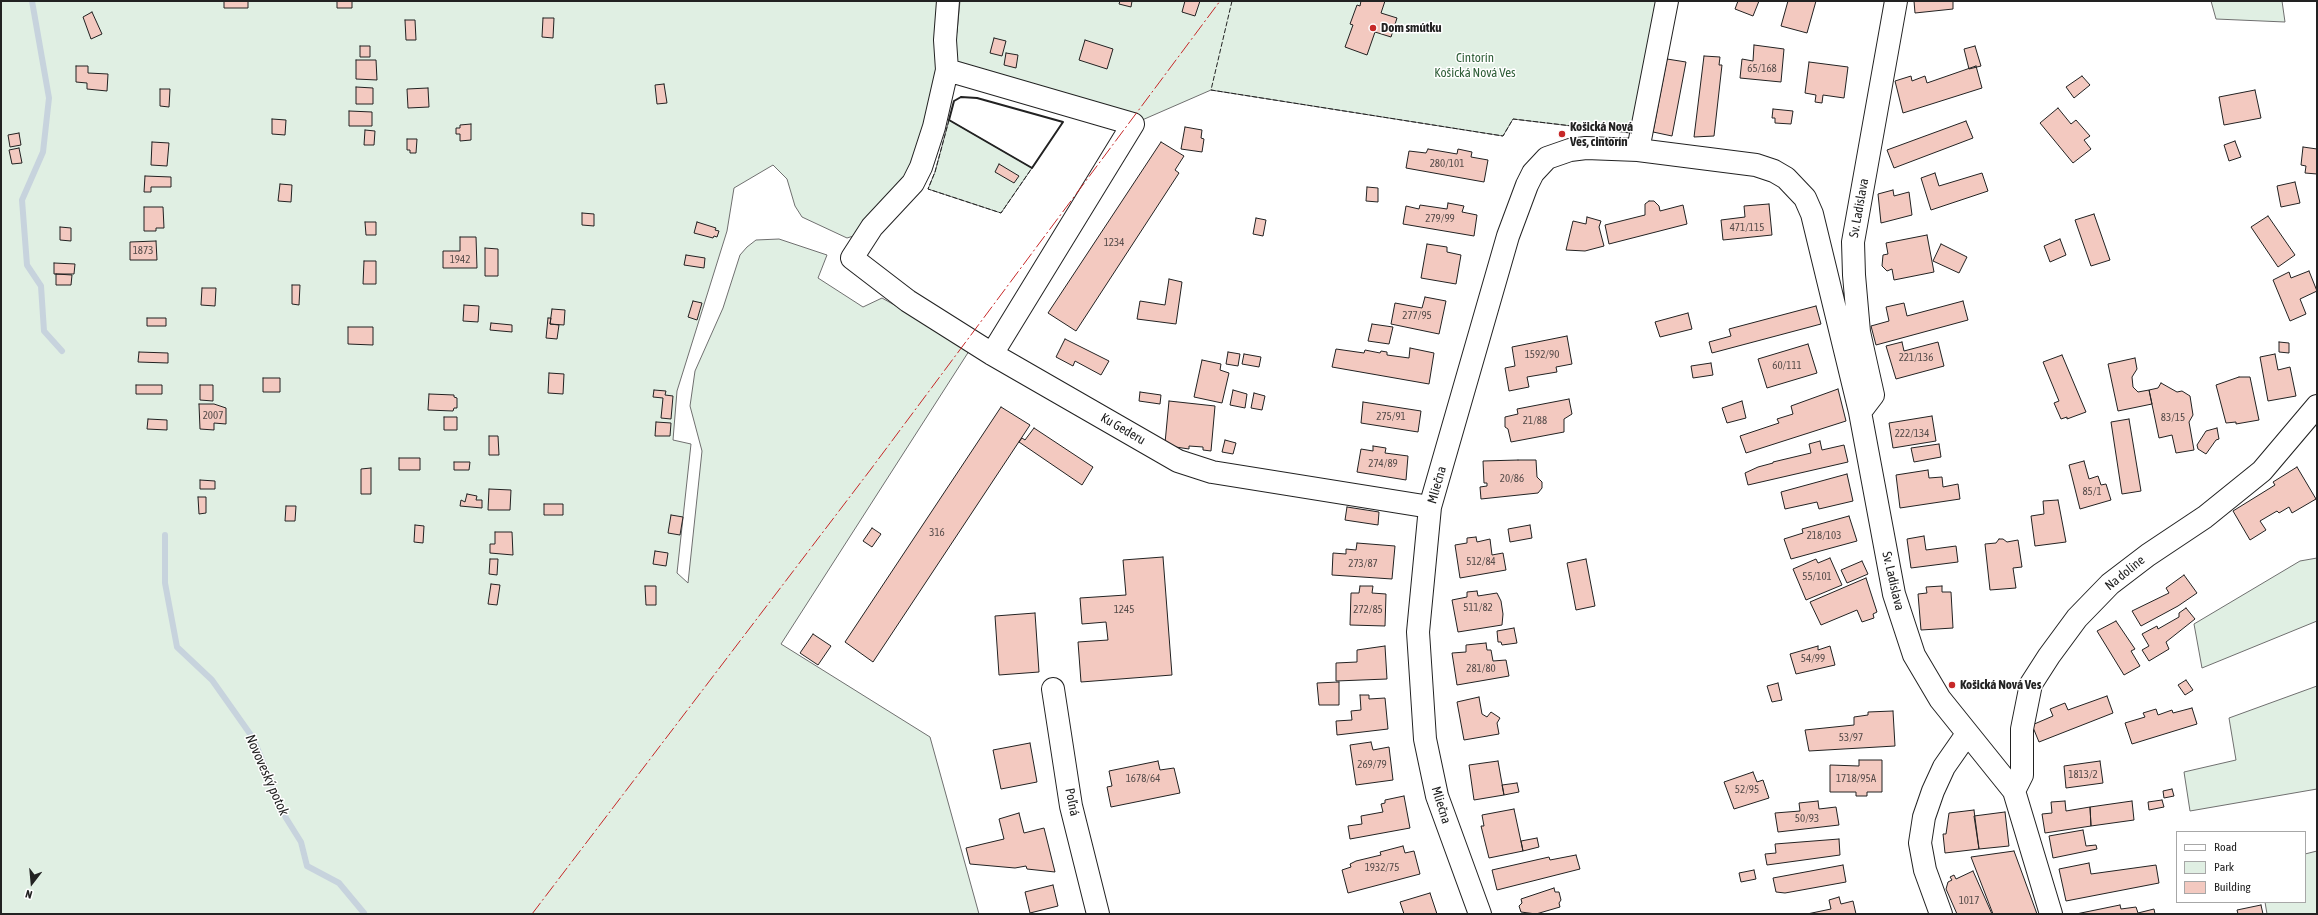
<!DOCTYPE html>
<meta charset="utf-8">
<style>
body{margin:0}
#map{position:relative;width:2318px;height:915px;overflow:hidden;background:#fff;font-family:"Asap Condensed",sans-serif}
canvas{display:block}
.frame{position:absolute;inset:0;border:2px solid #222;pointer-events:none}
.legend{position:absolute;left:2176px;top:831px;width:130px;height:72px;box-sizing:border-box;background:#fff;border:1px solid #a7a7a7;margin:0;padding:5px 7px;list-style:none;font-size:12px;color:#222}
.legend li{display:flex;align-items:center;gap:8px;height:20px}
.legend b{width:20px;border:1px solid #a7a7a7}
.north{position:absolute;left:12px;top:863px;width:40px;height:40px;-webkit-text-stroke:3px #fff;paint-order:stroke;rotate:196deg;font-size:11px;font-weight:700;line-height:16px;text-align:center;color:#222}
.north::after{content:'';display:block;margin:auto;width:14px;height:18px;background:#222;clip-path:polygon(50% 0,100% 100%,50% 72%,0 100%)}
</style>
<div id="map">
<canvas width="2318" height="915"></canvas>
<div class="frame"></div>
<ul class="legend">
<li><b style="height:5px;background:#fff"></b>Road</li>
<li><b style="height:11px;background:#e0efe3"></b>Park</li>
<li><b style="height:11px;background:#f3c9c0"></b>Building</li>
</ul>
<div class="north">N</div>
</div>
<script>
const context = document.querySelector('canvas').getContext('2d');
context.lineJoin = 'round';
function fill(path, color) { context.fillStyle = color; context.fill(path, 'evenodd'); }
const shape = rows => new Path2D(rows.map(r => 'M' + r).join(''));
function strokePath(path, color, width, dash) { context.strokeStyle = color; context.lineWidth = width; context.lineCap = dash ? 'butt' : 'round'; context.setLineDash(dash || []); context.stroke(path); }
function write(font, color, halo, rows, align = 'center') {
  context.font = font + ' "Asap Condensed",sans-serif'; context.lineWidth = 3; context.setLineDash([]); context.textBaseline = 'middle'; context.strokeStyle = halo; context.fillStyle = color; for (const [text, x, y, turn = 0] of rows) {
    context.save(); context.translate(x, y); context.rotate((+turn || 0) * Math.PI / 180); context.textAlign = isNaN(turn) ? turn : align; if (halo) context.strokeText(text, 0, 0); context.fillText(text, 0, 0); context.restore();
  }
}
const green = shape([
 [1,1,942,1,940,59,917,161,860,234,847,238,802,217,795,206,787,179,773,165,734,188,727,231,677,391,673,440,691,444,677,573,688,583,702,451,690,406,695,371,723,308,740,255,747,247,756,240,779,239,827,255,818,278,863,307,882,298,971,348,781,644,930,737,979,914,1,914,1,1],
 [960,1,1660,1,1638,134,1513,119,1503,136,1211,90,1133,124,947,70,957,32,960,1],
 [2211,1,2282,1,2285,22,2216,19,2211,1],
 [949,120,1032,168,1001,213,928,189,935,172,949,120],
 [2317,558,2317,621,2202,668,2194,624,2300,561,2317,558],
 [2317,686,2317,789,2190,811,2184,772,2236,760,2229,718,2317,686],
 [2317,851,2317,914,2267,914,2265,902,2305,902,2305,854,2317,851]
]);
const stream = shape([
 [32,1,49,98,43,152,22,200,27,265,41,286,44,331,62,351],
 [165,535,165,583,177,647,212,680,253,738,286,818,301,842,307,866,339,883,364,913]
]);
const building = shape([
 [224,1,248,1,248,8,224,8,224,1],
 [337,1,352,1,352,8,337,8,337,1],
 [1120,1,1132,1,1131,7,1119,4,1120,1],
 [1185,1,1200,1,1195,16,1182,12,1185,1],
 [1361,1,1385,1,1381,13,1397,18,1391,37,1375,32,1367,55,1345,47,1353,25,1350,24,1357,5,1360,6,1361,1],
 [1738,1,1759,1,1753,16,1735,9,1738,1],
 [1788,1,1816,1,1807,33,1781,26,1788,1],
 [1914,1,1953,1,1953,9,1915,13,1914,1],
 [92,12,102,34,91,39,83,17,92,12],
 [543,18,554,18,553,38,542,37,543,18],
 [405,20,415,20,416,40,406,40,405,20],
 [994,38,1006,41,1002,56,990,53,994,38],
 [1085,40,1113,49,1107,69,1079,60,1085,40],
 [1754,45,1784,49,1781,82,1740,78,1742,59,1753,61,1754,45],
 [360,46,370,46,370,57,360,57,360,46],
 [1975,46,1981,66,1969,69,1964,49,1975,46],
 [1006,53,1018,55,1016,68,1004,65,1006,53],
 [1704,56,1720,57,1719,65,1722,65,1714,136,1694,137,1704,56],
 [1667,59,1686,62,1672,136,1653,132,1667,59],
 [356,60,376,60,377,80,356,79,356,60],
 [1809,62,1848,67,1844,98,1823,95,1822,103,1815,102,1816,95,1805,93,1809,62],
 [76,66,88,66,88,73,108,74,107,91,87,89,87,83,76,82,76,66],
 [1976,66,1982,88,1903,113,1895,81,1911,76,1912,81,1925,76,1927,83,1976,66],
 [2082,76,2090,85,2074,98,2066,87,2082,76],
 [664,84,667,103,657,104,655,85,664,84],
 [356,87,373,88,373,104,356,104,356,87],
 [428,88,429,107,408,108,407,89,428,88],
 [160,89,170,89,169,107,160,106,160,89],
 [2255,90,2261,118,2224,125,2219,97,2255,90],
 [2058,108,2071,124,2076,120,2090,136,2084,140,2091,149,2073,163,2040,123,2058,108],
 [1773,109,1793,111,1791,124,1775,123,1775,118,1772,118,1773,109],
 [349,111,372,112,372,126,349,126,349,111],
 [272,119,286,120,285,135,272,134,272,119],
 [1966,121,1973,138,1894,168,1887,150,1966,121],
 [471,124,471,140,460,141,460,134,456,134,456,128,460,128,460,125,471,124],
 [1185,127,1202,130,1201,138,1204,139,1202,152,1181,149,1185,127],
 [365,130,375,131,374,145,364,145,365,130],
 [19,133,21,145,10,147,8,135,19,133],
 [407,139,417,139,416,153,410,153,410,150,407,150,407,139],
 [2235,141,2241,157,2229,161,2224,145,2235,141],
 [152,142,169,143,167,166,151,165,152,142],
 [1161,142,1184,156,1175,170,1179,173,1076,331,1048,313,1161,142],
 [2303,147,2317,149,2317,174,2305,173,2306,166,2301,165,2303,147],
 [19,148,22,163,12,164,9,150,19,148],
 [1428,149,1457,154,1458,149,1472,152,1471,157,1488,160,1484,182,1406,168,1409,151,1426,153,1428,149],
 [999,164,1019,176,1014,183,995,172,999,164],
 [1935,173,1939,186,1982,173,1988,191,1931,210,1921,178,1935,173],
 [145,176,171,177,171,187,151,187,151,192,144,192,145,176],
 [2295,182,2300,203,2281,207,2277,186,2295,182],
 [280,184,292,185,291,202,278,201,280,184],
 [1367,187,1378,188,1378,202,1366,201,1367,187],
 [1893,190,1894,196,1909,192,1912,215,1881,223,1878,194,1893,190],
 [1649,201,1654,201,1659,206,1660,211,1683,205,1687,224,1609,244,1605,225,1645,215,1645,204,1649,201],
 [1448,203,1464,206,1462,212,1477,215,1474,236,1403,224,1406,206,1419,209,1420,205,1447,209,1448,203],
 [1769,204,1772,235,1723,240,1721,220,1745,217,1744,206,1769,204],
 [144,207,163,207,164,228,156,228,156,231,144,231,144,207],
 [582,213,594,214,594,226,582,225,582,213],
 [2094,214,2110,260,2091,266,2075,220,2094,214],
 [2268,216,2295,255,2278,267,2251,227,2268,216],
 [1587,217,1601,221,1599,227,1604,246,1585,251,1566,250,1573,221,1586,224,1587,217],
 [1256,218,1266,220,1263,236,1253,234,1256,218],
 [365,222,376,222,376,235,366,235,365,222],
 [697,222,716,228,715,230,719,231,717,237,714,236,713,238,694,233,697,222],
 [60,227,71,228,71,241,60,240,60,227],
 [1927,235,1934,272,1894,280,1892,269,1887,271,1882,266,1883,255,1888,254,1886,243,1927,235],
 [460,237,476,237,477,268,443,268,443,251,460,251,460,237],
 [2060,239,2066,255,2050,262,2044,246,2060,239],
 [156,241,157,260,130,260,130,242,156,241],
 [1427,244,1447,247,1447,252,1461,255,1456,284,1421,278,1427,244],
 [1941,244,1967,257,1959,273,1933,261,1941,244],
 [485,248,498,249,498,276,485,276,485,248],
 [686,255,705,258,704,268,684,265,686,255],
 [364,261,376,261,376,284,363,284,364,261],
 [54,263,75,264,74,274,54,274,54,263],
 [2309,271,2317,291,2300,299,2306,314,2290,321,2273,280,2289,272,2291,278,2309,271],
 [56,274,72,275,71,285,56,285,56,274],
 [1169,279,1182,282,1176,324,1137,319,1140,301,1165,305,1169,279],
 [292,285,300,285,299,305,292,304,292,285],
 [202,288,216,288,215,306,201,305,202,288],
 [1425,297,1446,301,1439,334,1391,324,1395,303,1422,308,1425,297],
 [693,301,702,303,697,320,688,317,693,301],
 [1963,301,1968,320,1876,345,1871,326,1889,321,1886,307,1904,303,1907,316,1963,301],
 [464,305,479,306,478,322,463,321,464,305],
 [1816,306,1821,324,1712,353,1709,342,1731,336,1729,329,1816,306],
 [552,309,565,310,564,325,550,324,552,309],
 [1688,313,1692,329,1660,337,1655,322,1688,313],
 [147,318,166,318,166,326,147,326,147,318],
 [548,318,551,318,550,324,559,325,557,339,546,338,548,318],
 [491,323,512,325,512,332,490,330,491,323],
 [1372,324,1393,327,1389,344,1368,341,1372,324],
 [348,327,373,327,373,345,348,344,348,327],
 [1567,336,1572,364,1556,367,1557,372,1527,377,1529,387,1509,391,1505,368,1515,366,1512,347,1567,336],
 [1065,339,1109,361,1101,375,1075,361,1073,366,1056,357,1065,339],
 [1902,342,1904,351,1938,342,1944,366,1896,379,1886,346,1902,342],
 [2279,342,2289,343,2289,353,2279,352,2279,342],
 [1808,344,1817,373,1767,388,1758,359,1808,344],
 [1410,348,1434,353,1429,384,1332,367,1336,349,1364,353,1365,350,1380,353,1381,351,1387,352,1387,355,1409,358,1410,348],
 [139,352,168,353,168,363,138,362,139,352],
 [1228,352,1240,354,1238,366,1226,364,1228,352],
 [1244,354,1261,357,1259,367,1242,364,1244,354],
 [2275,354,2278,370,2290,367,2296,396,2268,401,2260,357,2275,354],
 [2062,355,2086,412,2067,419,2067,417,2061,419,2054,403,2059,401,2043,362,2062,355],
 [2135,358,2137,369,2132,377,2133,387,2138,392,2149,390,2152,404,2118,411,2108,364,2135,358],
 [1202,360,1221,364,1220,370,1229,373,1222,403,1194,397,1202,360],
 [1711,363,1713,375,1693,378,1691,366,1711,363],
 [549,373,564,374,563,394,548,393,549,373],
 [2239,377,2250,377,2259,420,2236,424,2236,422,2226,423,2216,385,2239,377],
 [263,378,280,378,280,392,263,392,263,378],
 [2161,383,2177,392,2182,391,2190,396,2193,415,2189,422,2194,450,2176,453,2172,435,2159,438,2149,390,2158,388,2161,383],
 [136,385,162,385,162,394,136,394,136,385],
 [200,385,213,385,213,401,200,400,200,385],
 [1838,389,1846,421,1746,453,1740,436,1779,423,1777,419,1793,414,1791,406,1838,389],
 [654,390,666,391,665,395,673,396,671,419,661,418,663,398,653,397,654,390],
 [1233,390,1247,394,1245,408,1230,405,1233,390],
 [1140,392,1161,395,1160,404,1139,401,1140,392],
 [1254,393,1265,396,1262,410,1251,408,1254,393],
 [429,394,454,395,454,397,457,398,457,408,454,408,453,411,428,410,429,394],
 [1569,399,1572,414,1564,419,1564,432,1511,442,1508,429,1505,427,1505,417,1518,414,1517,409,1569,399],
 [1169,401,1215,406,1211,451,1203,450,1203,447,1189,446,1189,449,1169,446,1165,443,1169,401],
 [1742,401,1746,418,1727,423,1722,408,1742,401],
 [1363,402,1421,411,1418,432,1361,423,1363,402],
 [199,404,214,404,226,408,226,424,214,423,214,430,200,429,199,404],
 [1001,407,1030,425,873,662,845,642,1001,407],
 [1932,416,1936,441,1893,448,1889,423,1932,416],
 [444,417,457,417,457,430,444,430,444,417],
 [148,419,167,420,167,430,147,429,148,419],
 [2129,419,2141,491,2122,494,2111,422,2129,419],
 [656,422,671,423,670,436,655,436,656,422],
 [1034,428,1093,467,1082,485,1019,442,1022,438,1025,440,1034,428],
 [2217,428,2219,439,2216,440,2206,454,2198,449,2197,445,2206,431,2217,428],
 [489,436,498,436,499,455,489,455,489,436],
 [1225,440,1236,443,1233,454,1222,452,1225,440],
 [1820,441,1822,450,1844,445,1848,462,1748,485,1745,473,1758,467,1773,463,1773,462,1811,453,1809,444,1820,441],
 [1939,444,1941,457,1914,462,1911,448,1939,444],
 [1373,446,1386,448,1385,453,1408,456,1406,480,1357,472,1361,449,1373,451,1373,446],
 [399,458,420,458,420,470,399,470,399,458],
 [1518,460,1536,460,1537,477,1542,482,1542,488,1538,493,1481,499,1480,487,1487,486,1487,483,1484,483,1483,461,1518,460],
 [2084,461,2089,479,2098,476,2101,485,2106,484,2111,500,2080,509,2069,465,2084,461],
 [454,462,470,462,469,470,454,470,454,462],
 [2297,467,2316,499,2292,513,2289,507,2279,513,2277,511,2260,521,2266,530,2250,540,2233,511,2275,485,2273,482,2297,467],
 [371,468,371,494,361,494,361,469,371,468],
 [1928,470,1929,478,1942,477,1943,487,1958,484,1960,499,1900,508,1896,475,1928,470],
 [1847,474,1853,501,1819,509,1817,502,1785,509,1781,492,1847,474],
 [200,480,215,481,215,489,200,489,200,480],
 [489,489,511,490,510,510,488,510,489,489],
 [467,494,477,496,476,500,482,500,482,508,460,506,461,500,465,502,467,494],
 [198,497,206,497,206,513,199,514,198,497],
 [2058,500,2066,542,2035,546,2031,516,2044,514,2043,501,2058,500],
 [544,504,563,504,563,515,544,515,544,504],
 [286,506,296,506,295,521,285,521,286,506],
 [1347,507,1379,512,1378,525,1345,520,1347,507],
 [671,515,683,517,680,535,668,533,671,515],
 [1849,516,1857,541,1791,559,1784,539,1803,533,1802,529,1849,516],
 [415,525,424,526,423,543,414,542,415,525],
 [1530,525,1532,538,1510,542,1508,529,1530,525],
 [872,528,881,534,872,547,863,541,872,528],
 [495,532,512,532,513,555,490,553,490,544,495,544,495,532],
 [1924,536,1926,550,1956,546,1958,562,1911,568,1907,539,1924,536],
 [1476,537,1477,542,1490,539,1492,555,1503,553,1506,570,1460,578,1455,545,1467,543,1467,538,1476,537],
 [1999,539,2003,539,2007,542,2018,540,2022,567,2013,568,2016,588,1990,590,1985,544,1996,543,1999,539],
 [1357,543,1395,546,1392,579,1332,575,1333,553,1346,554,1346,549,1356,550,1357,543],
 [655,551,668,553,666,566,653,564,655,551],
 [1163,557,1172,675,1081,682,1078,642,1108,640,1106,622,1082,624,1080,598,1126,595,1123,560,1163,557],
 [1830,558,1842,585,1806,600,1793,569,1816,559,1818,563,1830,558],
 [490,559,498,559,497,575,489,574,490,559],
 [1586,559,1595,606,1576,610,1567,563,1586,559],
 [1862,561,1868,574,1847,583,1841,570,1862,561],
 [2184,575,2197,593,2178,606,2141,626,2132,611,2169,593,2166,588,2184,575],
 [1866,578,1877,612,1873,614,1874,618,1862,622,1857,610,1821,625,1810,602,1866,578],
 [491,584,500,585,497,605,488,604,491,584],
 [645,586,656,586,656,605,646,605,645,586],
 [1360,586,1373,586,1372,593,1386,594,1385,626,1350,625,1351,593,1359,593,1360,586],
 [1942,586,1942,592,1951,592,1953,628,1921,630,1918,594,1927,593,1926,587,1942,586],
 [1477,591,1478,596,1497,593,1501,601,1503,614,1502,625,1458,632,1452,600,1467,597,1467,592,1477,591],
 [2186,608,2195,619,2166,642,2169,649,2149,661,2142,650,2149,646,2142,634,2157,626,2158,629,2179,617,2179,613,2186,608],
 [1035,613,1039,672,999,675,995,616,1035,613],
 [2116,621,2135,649,2131,651,2140,666,2124,675,2097,631,2116,621],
 [1514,628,1517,643,1502,645,1501,642,1498,642,1497,631,1514,628],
 [813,634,831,646,818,665,800,653,813,634],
 [1486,643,1487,650,1491,650,1493,661,1506,660,1509,676,1457,685,1452,653,1466,652,1466,645,1486,643],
 [1385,646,1387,679,1336,681,1336,663,1357,662,1357,650,1385,646],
 [1818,646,1818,650,1830,646,1835,665,1796,674,1790,654,1818,646],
 [2186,680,2193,690,2185,695,2178,685,2186,680],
 [1339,682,1339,705,1319,705,1317,683,1339,682],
 [1778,683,1782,700,1772,702,1767,686,1778,683],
 [1360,695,1369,695,1369,699,1385,698,1388,729,1337,735,1336,721,1352,720,1351,711,1361,710,1360,695],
 [2107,696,2113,713,2039,742,2032,725,2053,716,2050,709,2065,703,2068,710,2107,696],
 [1479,697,1482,714,1487,717,1491,712,1500,718,1497,723,1499,734,1464,740,1457,702,1479,697],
 [2192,708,2197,724,2132,744,2125,723,2145,717,2143,713,2156,709,2158,715,2172,710,2173,713,2192,708],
 [1893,711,1895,746,1809,751,1805,730,1854,725,1854,717,1868,715,1868,712,1893,711],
 [1371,742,1373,750,1389,747,1393,780,1356,785,1350,745,1371,742],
 [1030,743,1037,782,1001,789,993,750,1030,743],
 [1859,760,1882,760,1882,792,1867,792,1867,796,1856,796,1856,792,1830,792,1830,765,1859,766,1859,760],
 [1158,761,1160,770,1174,768,1180,793,1111,807,1107,787,1112,786,1109,771,1158,761],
 [1498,761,1504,795,1474,800,1469,765,1498,761],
 [2100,761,2103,783,2066,788,2064,766,2100,761],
 [1753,772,1757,782,1763,780,1769,798,1734,809,1724,782,1753,772],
 [1517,783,1519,792,1504,795,1502,785,1517,783],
 [2172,789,2174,796,2164,798,2163,791,2172,789],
 [1404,796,1410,828,1350,839,1348,826,1362,824,1361,816,1383,812,1381,804,1385,803,1385,800,1404,796],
 [2162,800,2164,807,2149,810,2148,802,2162,800],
 [1818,801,1819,809,1836,807,1839,825,1778,832,1775,813,1800,811,1799,803,1818,801],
 [2065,801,2066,811,2090,807,2091,826,2045,833,2042,814,2052,813,2051,802,2065,801],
 [2132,801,2134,820,2091,826,2090,807,2132,801],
 [1514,809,1523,851,1489,858,1481,826,1484,826,1482,815,1514,809],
 [1974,810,1979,849,1945,853,1943,834,1946,834,1949,813,1974,810],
 [2005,812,2009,846,1979,849,1974,816,2005,812],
 [1019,813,1024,833,1044,828,1055,872,1027,869,1026,866,1015,868,970,864,966,848,1004,839,999,819,1019,813],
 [2083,830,2086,846,2096,845,2097,849,2053,858,2049,836,2083,830],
 [1537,838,1539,847,1523,851,1521,841,1537,838],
 [1839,839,1840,855,1767,865,1765,854,1776,853,1775,844,1839,839],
 [1403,846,1405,853,1414,851,1420,874,1348,893,1342,870,1351,867,1350,864,1356,861,1381,855,1380,852,1403,846],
 [2014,851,2037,914,1993,914,1971,857,2014,851],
 [1576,855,1580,869,1497,890,1492,870,1549,857,1550,860,1576,855],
 [2089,863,2091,874,2156,865,2159,883,2066,901,2059,869,2089,863],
 [1843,865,1846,882,1785,893,1776,892,1773,878,1843,865],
 [1754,870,1756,879,1741,882,1739,873,1754,870],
 [1973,871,1992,914,1957,914,1946,889,1948,882,1952,880,1950,877,1954,875,1956,879,1973,871],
 [1053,885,1058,906,1030,913,1025,892,1053,885],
 [1554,888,1555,892,1559,892,1561,900,1559,903,1560,907,1536,914,1521,912,1519,906,1522,903,1521,899,1554,888],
 [1430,893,1437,914,1404,914,1400,902,1430,893],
 [1839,897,1841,904,1853,901,1856,914,1807,914,1831,909,1829,900,1839,897],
 [2120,905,2121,909,2136,907,2138,913,2154,909,2155,914,2076,914,2120,905],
 [2261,905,2263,914,2238,914,2237,910,2261,905]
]);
const minor = shape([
 [948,1,945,40,947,70,1133,124,992,354],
 [947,70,934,127,921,167,913,183,872,227,852,258,908,301,992,354,1178,461,1212,472,1430,507],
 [1638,150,1667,1],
 [1860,412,1873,395,1859,332,1854,275,1853,242,1896,1],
 [1053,689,1071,806,1098,914],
 [2014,791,2022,775,2022,729,2031,684,2049,656,2077,618,2110,584,2148,555,2205,517,2262,471,2317,406],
 [1480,914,1437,796,1425,739,1418,632,1430,507,1508,236,1527,185,1533,173,1547,158,1570,150,1586,148,1638,150,1756,165,1774,171,1786,178,1805,198,1812,214,1860,412,1894,594,1914,655,1940,699,2014,791,2051,914],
 [1941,914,1925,870,1920,843,1924,817,1933,791,1944,767,1967,734]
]);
const fence = shape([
 [1232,1,1211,90,1503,136,1513,119,1632,133],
 [949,120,935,172,928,189,1001,213,1032,168]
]);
const wall = shape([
 [961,97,977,98,1063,122,1032,168,949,120,954,101,961,97]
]);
const power = shape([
 [532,914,871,469,1220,1]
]);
const markers = [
 [1373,28,4,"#c62828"],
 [1562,134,4,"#c62828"],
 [1952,685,4,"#c62828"]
];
const numberNames = [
 ["65/168",1762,69],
 ["280/101",1447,164],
 ["279/99",1440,219],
 ["471/115",1747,228],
 ["1234",1114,243],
 ["1873",143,251],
 ["1942",460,260],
 ["277/95",1417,316],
 ["1592/90",1542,355],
 ["221/136",1916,358],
 ["60/111",1787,366],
 ["2007",213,416],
 ["275/91",1391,417],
 ["83/15",2173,418],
 ["21/88",1535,421],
 ["222/134",1912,434],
 ["274/89",1383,464],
 ["20/86",1512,479],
 ["85/1",2092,492],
 ["316",937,533],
 ["218/103",1824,536],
 ["512/84",1481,562],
 ["273/87",1363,564],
 ["55/101",1817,577],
 ["511/82",1478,608],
 ["1245",1124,610],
 ["272/85",1368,610],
 ["54/99",1813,659],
 ["281/80",1481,669],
 ["53/97",1851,738],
 ["269/79",1372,765],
 ["1813/2",2083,775],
 ["1678/64",1143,779],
 ["1718/95A",1856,779],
 ["52/95",1747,790],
 ["50/93",1807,819],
 ["1932/75",1382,868],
 ["1017",1969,901]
];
const poiNames = [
 ["Dom smútku",1381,28],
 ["Košická Nová",1570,127],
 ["Ves, cintorín",1570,142],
 ["Košická Nová Ves",1960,685]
];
const parkNames = [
 ["Cintorín",1475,58],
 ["Košická Nová Ves",1475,73]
];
const streetNames = [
 ["Sv. Ladislava",1859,208,-80],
 ["Ku Gederu",1123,429,30],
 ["Mliečna",1437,485,-74],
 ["Na doline",2125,573,-39],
 ["Sv. Ladislava",1893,581,77],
 ["Poľná",1072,802,79],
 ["Mliečna",1441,805,73]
];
const waterNames = [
 ["Novoveský potok",267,775,66]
];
fill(green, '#e0efe3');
strokePath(green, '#6f6f6f', 1);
strokePath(stream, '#c7d3dd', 6);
fill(building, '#f3c9c0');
strokePath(building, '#222', 1);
strokePath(minor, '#222', 24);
strokePath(minor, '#fff', 22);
strokePath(fence, '#222', 1, [5, 2]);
strokePath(wall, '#222', 2);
strokePath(power, '#c62828', 1, [14, 3, 2, 3]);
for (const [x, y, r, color] of markers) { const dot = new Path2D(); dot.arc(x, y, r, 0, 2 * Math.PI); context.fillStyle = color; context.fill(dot); strokePath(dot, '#fff', 1.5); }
write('11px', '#564c4a', null, numberNames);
write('bold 13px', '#222', '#fff', poiNames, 'left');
write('13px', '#2f5e38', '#fff', parkNames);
write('13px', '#222', '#fff', streetNames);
write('italic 14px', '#222', '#fff', waterNames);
</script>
